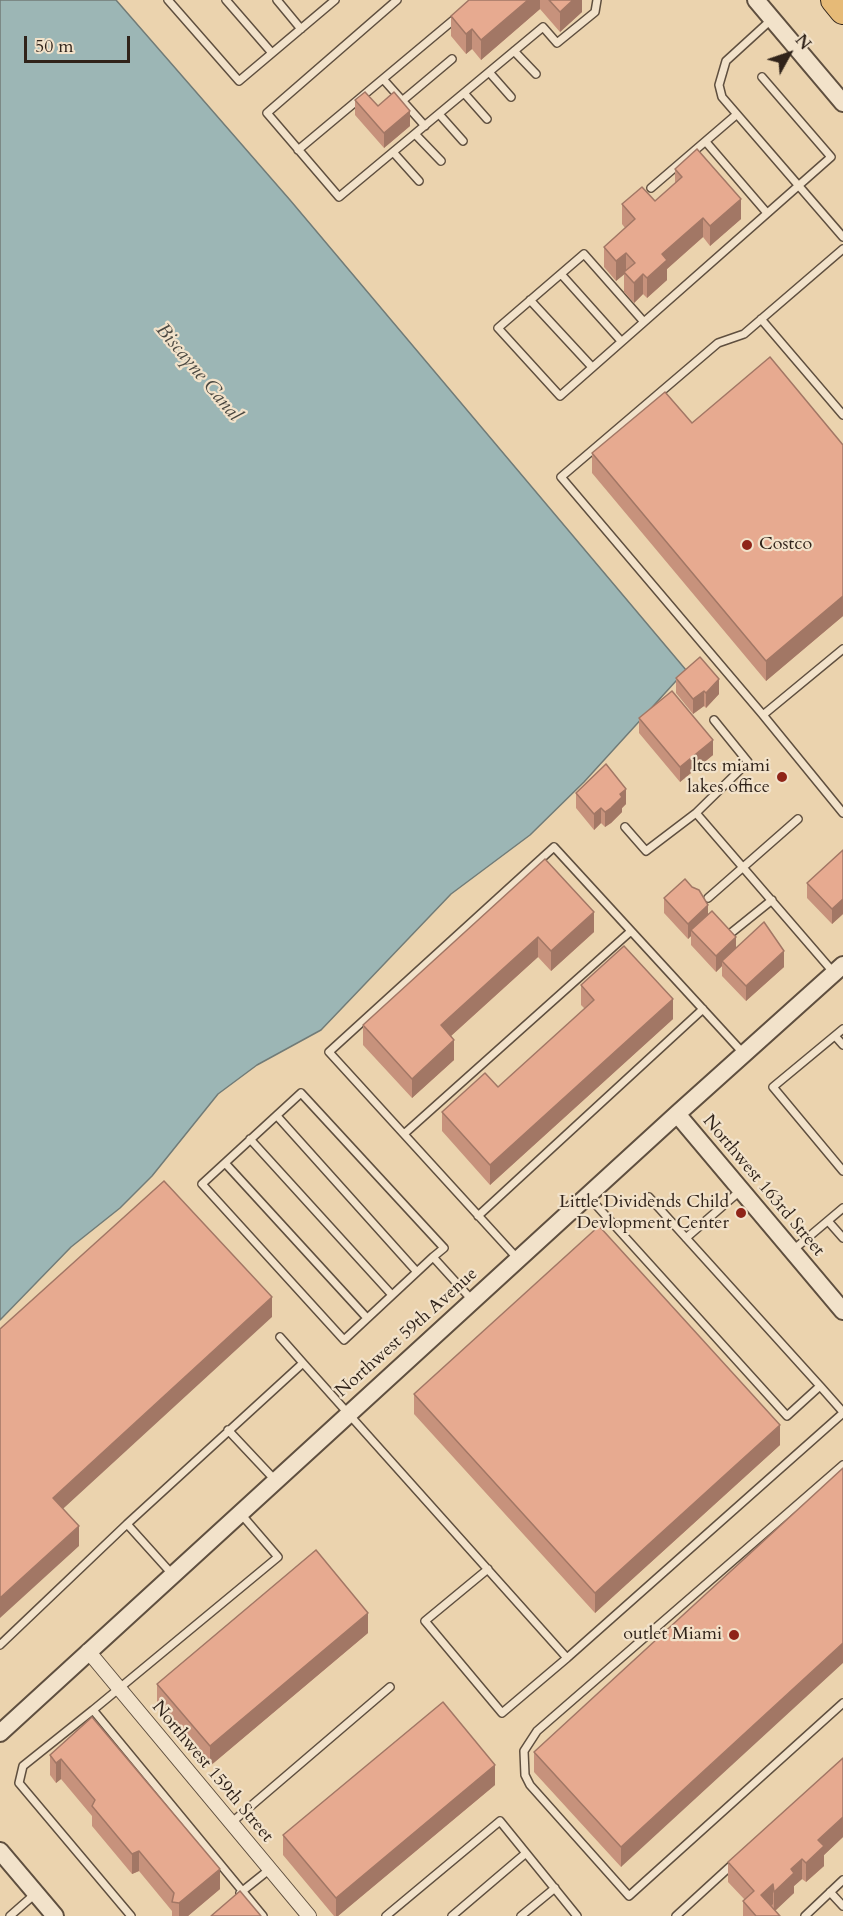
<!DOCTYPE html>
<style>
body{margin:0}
#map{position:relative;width:843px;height:1916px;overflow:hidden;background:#ebd3ae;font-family:Cardo,serif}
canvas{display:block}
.north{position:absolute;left:759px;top:24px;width:60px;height:60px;-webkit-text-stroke:4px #f2e2ca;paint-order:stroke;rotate:50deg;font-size:16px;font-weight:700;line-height:24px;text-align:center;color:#30231a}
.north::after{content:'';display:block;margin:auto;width:21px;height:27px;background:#30231a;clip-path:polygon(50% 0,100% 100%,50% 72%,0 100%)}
.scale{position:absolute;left:24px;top:36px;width:106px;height:27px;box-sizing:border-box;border:3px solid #30231a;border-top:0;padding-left:8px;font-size:18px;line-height:21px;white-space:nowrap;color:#30231a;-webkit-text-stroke:4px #f2e2ca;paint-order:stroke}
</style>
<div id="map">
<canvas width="843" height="1916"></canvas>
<div class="north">N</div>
<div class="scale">50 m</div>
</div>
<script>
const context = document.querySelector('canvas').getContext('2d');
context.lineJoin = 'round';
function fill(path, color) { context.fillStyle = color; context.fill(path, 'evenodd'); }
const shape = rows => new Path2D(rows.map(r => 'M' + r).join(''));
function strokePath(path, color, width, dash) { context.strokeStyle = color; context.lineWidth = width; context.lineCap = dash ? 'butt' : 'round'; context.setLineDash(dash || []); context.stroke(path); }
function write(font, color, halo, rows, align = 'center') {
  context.font = font + ' Cardo,serif'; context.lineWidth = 4.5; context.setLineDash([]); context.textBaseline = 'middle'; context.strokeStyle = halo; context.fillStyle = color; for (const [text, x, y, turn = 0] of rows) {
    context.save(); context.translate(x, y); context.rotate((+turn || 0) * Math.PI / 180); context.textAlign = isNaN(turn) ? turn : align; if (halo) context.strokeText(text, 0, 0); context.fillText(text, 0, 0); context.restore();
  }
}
const water = shape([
 [0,0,116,0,290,200,686,670,584,782,530,835,451,894,321,1030,257,1065,218,1094,152,1176,120,1208,71,1247,0,1320,0,0]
]);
const service = shape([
 [168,0,239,81,335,0],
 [226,0,272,53],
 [277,0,301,29],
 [397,0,267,113,339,197,543,27,557,43,595,12,597,0],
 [772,19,726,61,719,85,722,97,843,237],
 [514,51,536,74],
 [489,72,511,97],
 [383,79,425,126],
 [464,93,487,119],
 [402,101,452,59],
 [439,114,463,141],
 [415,134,441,161],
 [706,142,767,213],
 [298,150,457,17],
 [393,152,419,181],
 [651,188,736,115],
 [561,274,621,341],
 [530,300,592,367],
 [761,319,843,415],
 [644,322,584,254,498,328,560,396,644,322,831,157,762,77],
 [843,649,763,715,843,813],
 [763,715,561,477,718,343,744,334,843,249],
 [714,720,748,762,696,813,834,973],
 [625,827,646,851,696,813],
 [708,898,798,819],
 [731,933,772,900],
 [843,1029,773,1087,843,1171],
 [835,1036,843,1045],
 [277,1116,417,1272],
 [404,1134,631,931],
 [250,1139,392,1295],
 [225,1163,367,1318],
 [587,1195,787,1416,820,1386,649,1197],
 [478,1216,703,1009],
 [828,1221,843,1238],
 [686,1238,741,1190],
 [792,1251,843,1208],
 [433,1257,444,1248,301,1093,202,1184,344,1340,433,1257,472,1300],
 [517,1258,329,1052,554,847,744,1054],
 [280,1337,303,1363],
 [820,1386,843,1412],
 [228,1430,275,1480],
 [843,1465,537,1731,524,1751,525,1775,530,1785,629,1896,843,1703],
 [241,1514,278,1557,93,1710,263,1916],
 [488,1569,425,1621,502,1713,567,1658],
 [172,1574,127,1524,303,1363,567,1658,843,1413],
 [0,1645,127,1524],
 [93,1710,23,1766,19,1783,131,1916],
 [231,1823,390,1687],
 [830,1892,843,1906],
 [240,1893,270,1869],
 [10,1916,35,1894],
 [386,1916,500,1821,577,1916],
 [452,1916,526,1853],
 [521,1916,555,1888],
 [676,1916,735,1862],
 [805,1916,843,1880]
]);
const minor = shape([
 [88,1651,309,1916]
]);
const tertiary = shape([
 [756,0,843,103],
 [677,1114,843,1311],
 [0,1733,677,1114,843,965],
 [0,1851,55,1916]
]);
const motorway = shape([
 [834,0,843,11]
]);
const wall = shape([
 [469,0,582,0,582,12,560,32,540,9,481,60,472,49,466,54,451,36,451,16],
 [355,100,378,106,410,126,384,148,355,115],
 [675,169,741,219,710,246,703,237,667,269,667,280,647,298,643,294,634,303,624,292,624,274,616,281,604,267,604,247,625,228,622,224,622,204,655,201,675,183],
 [692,423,843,445,843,616,766,681,592,473,592,453],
 [676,678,719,694,706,708,704,706,693,714,676,693],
 [639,718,713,755,680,782,639,733],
 [576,793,626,804,622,808,622,812,611,823,605,827,601,823,594,830,576,808],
 [843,850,843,914,832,924,807,898,807,883],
 [545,859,594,932,551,971,538,957,451,1036,454,1060,412,1098,363,1045,363,1025],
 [664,898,708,915,736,948,784,967,746,1001,722,976,722,966,716,972,691,945,691,936,688,939,664,913],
 [581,985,673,1019,490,1185,442,1131,442,1112,498,1087,585,1009,581,1005],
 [414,1394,780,1445,595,1613,414,1414],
 [843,1468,621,1867,534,1772,534,1752],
 [368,1633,210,1766,157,1704,157,1684],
 [92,1717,220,1889,188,1916,172,1916,172,1911,139,1871,132,1874,92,1826,92,1816,61,1779,56,1783,50,1775,50,1755],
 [843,1758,843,1837,824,1855,824,1866,806,1882,802,1879,794,1886,794,1893,775,1910,780,1916,743,1916,743,1901,745,1900,728,1882,728,1862],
 [495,1785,338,1916,334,1916,283,1855,283,1835]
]);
const shadedWall = shape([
 [528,0,540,0,540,9,481,60,481,40],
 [573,0,582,0,582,12,560,32,560,12],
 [472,29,472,49,466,54,466,34],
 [410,111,410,126,384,148,384,133],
 [741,199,741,219,710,246,710,226],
 [703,218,703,237,667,269,667,280,647,298,647,278,662,254],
 [626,253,626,273,616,281,616,261],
 [643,274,643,294,634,303,634,283],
 [843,596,843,616,766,681,766,661],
 [719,679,719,694,706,708,706,693],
 [704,691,704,706,693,714,693,699],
 [713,740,713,755,680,782,680,767],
 [626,789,626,804,622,808,622,812,611,823,605,827,605,812,620,794],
 [601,808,601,823,594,830,594,814],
 [843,899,843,914,832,924,832,909],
 [708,905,708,920,691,930,691,936,688,939,688,924],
 [594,912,594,932,551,971,551,951],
 [538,937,538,957,441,1045,441,1025],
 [736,937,736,953,722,961,722,966,716,972,716,956],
 [784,951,784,967,746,1001,746,986],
 [673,999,673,1019,490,1185,490,1165],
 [454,1040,454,1060,412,1098,412,1079],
 [272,1297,272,1317,53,1518,53,1498],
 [780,1425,780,1445,595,1613,595,1593],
 [79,1526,79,1546,0,1618,0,1598],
 [368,1613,368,1633,210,1766,210,1746],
 [843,1643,843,1663,621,1867,621,1847],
 [61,1759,61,1779,56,1783,56,1763],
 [495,1765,495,1785,338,1916,336,1916,336,1898],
 [843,1817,843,1837,824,1855,824,1866,806,1882,806,1863,818,1840],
 [139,1851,139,1871,132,1874,132,1854],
 [802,1859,802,1879,794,1886,794,1893,774,1912,774,1892,791,1869],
 [220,1869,220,1889,188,1916,179,1916,179,1903],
 [773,1884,773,1904,761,1915,761,1895]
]);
const building = shape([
 [469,0,528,0,481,40,472,29,466,34,451,16,469,0],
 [549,0,573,0,560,12,549,0],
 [365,92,378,106,394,92,410,111,384,133,355,100,365,92],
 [697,149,741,199,710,226,703,218,662,254,667,260,647,278,643,274,634,283,624,272,635,263,626,253,616,261,604,247,635,219,622,204,642,187,655,201,682,177,675,169,697,149],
 [770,357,843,445,843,596,766,661,592,453,665,392,692,423,770,357],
 [700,657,719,679,706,693,704,691,693,699,676,678,700,657],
 [672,691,713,740,680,767,639,718,672,691],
 [606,764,626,789,620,794,622,797,611,808,605,812,601,808,594,814,576,793,606,764],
 [843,850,843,899,832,909,807,883,843,850],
 [545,859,594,912,551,951,538,937,441,1025,454,1040,412,1079,363,1025,545,859],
 [685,879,692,887,699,890,708,905,688,924,664,898,685,879],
 [712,911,736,937,716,956,691,930,712,911],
 [764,922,784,951,746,986,722,961,764,922],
 [624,946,673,999,490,1165,442,1112,485,1073,498,1087,594,1000,581,985,624,946],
 [164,1181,272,1297,53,1498,79,1526,0,1598,0,1329,164,1181],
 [599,1226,780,1425,595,1593,414,1394,599,1226],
 [843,1468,843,1643,621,1847,534,1752,843,1468],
 [316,1550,368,1613,210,1746,157,1684,316,1550],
 [443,1702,495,1765,336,1898,283,1835,443,1702],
 [92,1717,220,1869,179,1903,172,1902,174,1893,139,1851,132,1854,92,1806,95,1800,61,1759,56,1763,50,1755,92,1717],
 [843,1758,843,1817,818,1840,824,1846,806,1863,802,1859,791,1869,794,1873,774,1892,773,1884,761,1895,780,1916,756,1916,743,1901,754,1891,728,1862,843,1758],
 [240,1891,261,1916,211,1916,240,1891]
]);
const markers = [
 [747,545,6,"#8f2418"],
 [782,777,6,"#8f2418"],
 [741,1213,6,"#8f2418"],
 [734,1635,6,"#8f2418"]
];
const poiNames = [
 ["Costco",759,545,"left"],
 ["ltcs miami",770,767],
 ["lakes office",770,788],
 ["Little Dividends Child",729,1203],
 ["Devlopment Center",729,1224],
 ["outlet Miami",722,1635]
];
const streetNames = [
 ["Northwest 163rd Street",763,1186,50],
 ["Northwest 59th Avenue",407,1333,-42],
 ["Northwest 159th Street",212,1772,50]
];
const waterNames = [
 ["Biscayne Canal",198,373,50]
];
fill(water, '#9cb6b5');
strokePath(water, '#717b77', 1.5);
strokePath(service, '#5f4f3f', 10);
strokePath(minor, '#5f4f3f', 16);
strokePath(tertiary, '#5f4f3f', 20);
strokePath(motorway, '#30231a', 28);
strokePath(service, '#f2e2ca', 7);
strokePath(minor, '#f2e2ca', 14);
strokePath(tertiary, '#f2e2ca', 16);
strokePath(motorway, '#e6ba77', 26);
fill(wall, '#c7927c');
fill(shadedWall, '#a27765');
fill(building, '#e7aa90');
strokePath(building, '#a27765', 1.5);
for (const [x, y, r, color] of markers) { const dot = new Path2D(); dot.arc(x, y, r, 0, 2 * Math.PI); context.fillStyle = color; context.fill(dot); strokePath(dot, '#f2e2ca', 2); }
write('18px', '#30231a', '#f2e2ca', poiNames, 'right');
write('18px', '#30231a', '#f2e2ca', streetNames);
write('italic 20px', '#4b4841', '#f2e2ca', waterNames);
</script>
